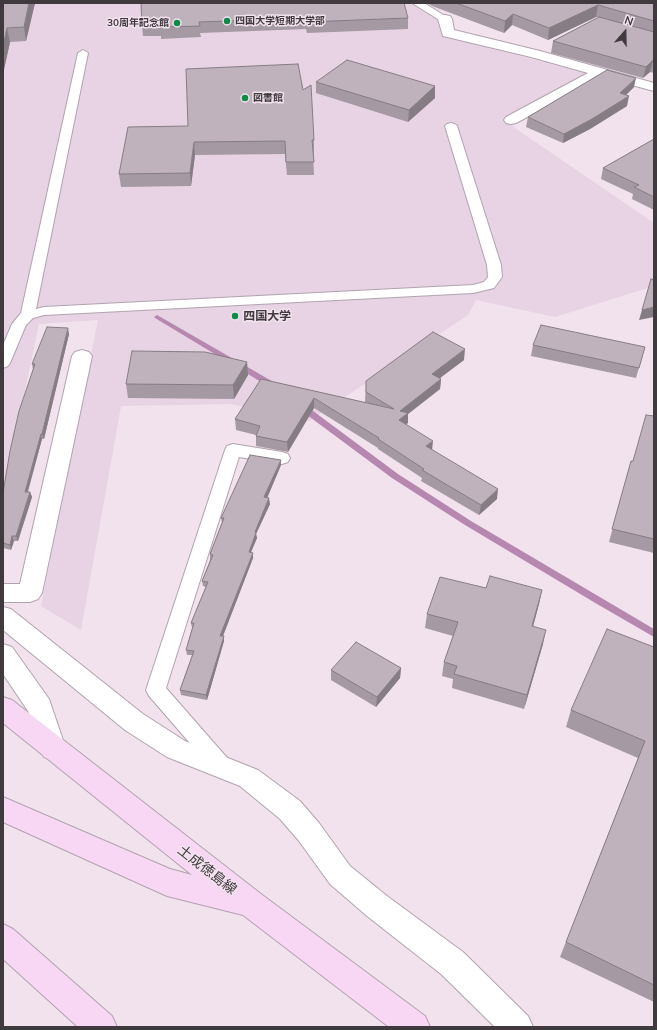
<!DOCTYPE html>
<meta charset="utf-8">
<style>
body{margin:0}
#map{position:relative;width:657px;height:1030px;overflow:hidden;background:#f1e2ee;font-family:Mulish,sans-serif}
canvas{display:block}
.frame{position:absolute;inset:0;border:4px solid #403a3e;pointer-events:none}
.north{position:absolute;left:605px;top:12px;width:40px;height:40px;-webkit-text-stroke:3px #f1e2ee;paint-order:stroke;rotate:20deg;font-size:11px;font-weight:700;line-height:16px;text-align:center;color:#403a3e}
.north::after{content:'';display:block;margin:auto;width:14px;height:18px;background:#403a3e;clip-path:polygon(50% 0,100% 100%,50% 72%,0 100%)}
</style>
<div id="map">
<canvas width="657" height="1030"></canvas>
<div class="frame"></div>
<div class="north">N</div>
</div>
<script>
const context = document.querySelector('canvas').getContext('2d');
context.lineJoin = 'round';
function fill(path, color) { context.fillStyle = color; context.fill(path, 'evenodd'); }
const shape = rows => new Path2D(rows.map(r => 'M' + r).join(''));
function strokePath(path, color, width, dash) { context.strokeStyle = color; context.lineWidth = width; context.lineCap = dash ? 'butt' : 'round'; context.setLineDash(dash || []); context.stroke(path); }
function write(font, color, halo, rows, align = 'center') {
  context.font = font + ' Mulish,"Noto Sans JP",sans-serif'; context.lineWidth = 3; context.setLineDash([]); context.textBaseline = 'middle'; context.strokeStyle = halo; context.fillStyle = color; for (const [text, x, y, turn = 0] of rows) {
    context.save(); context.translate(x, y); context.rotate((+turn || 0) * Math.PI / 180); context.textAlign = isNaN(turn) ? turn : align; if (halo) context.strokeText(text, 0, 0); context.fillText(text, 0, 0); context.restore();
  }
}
const built = shape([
 [3,3,410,3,440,20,460,40,601,77,512,126,654,223,654,286,555,317,476,300,468,315,309,421,231,404,121,406,81,630,41,606,98,320,39,324,3,494]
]);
const stream = shape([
 [157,315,277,384,278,386,277,388,271,388,155,318,154,317,157,315],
 [299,405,305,405,398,474,471,521,654,629,654,637,597,604,465,525,392,478,299,409,298,407,299,405]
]);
const service = shape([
 [412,3,424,3,450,19,445,22,441,21,412,3],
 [83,50,88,53,36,309,44,307,473,285,484,282,488,277,487,265,445,126,447,124,451,123,455,124,457,126,501,265,502,277,494,288,473,293,44,315,33,318,26,325,10,363,8,366,3,368,3,345,12,324,21,313,78,53,83,50],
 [233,444,282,452,288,454,290,458,288,462,282,464,239,457,166,688,229,760,232,766,229,772,222,775,215,772,149,696,146,690,225,450,227,446,233,444]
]);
const minor = shape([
 [445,15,450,16,452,19,454,30,540,51,654,83,654,91,602,77,516,123,511,124,506,123,504,120,506,117,588,73,531,57,443,36,438,19,440,16,445,15],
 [82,350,89,352,92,356,42,593,38,599,30,602,3,602,3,584,20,584,72,356,75,352,82,350],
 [3,607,11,609,143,714,185,741,258,770,300,801,319,823,350,866,387,896,463,952,528,1016,533,1027,495,1027,441,974,367,916,330,884,299,841,280,819,240,786,167,757,125,730,3,630,3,607]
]);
const tertiary = shape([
 [3,644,12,647,49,699,66,749,62,757,53,760,44,757,28,711,3,674,3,644]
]);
const secondary = shape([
 [3,697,12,700,261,894,425,1016,430,1027,389,1027,243,915,167,896,3,822,3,797,170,869,192,875,3,723,3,697],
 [3,924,13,929,112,1016,117,1027,78,1027,3,959,3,924]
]);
const wall = shape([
 [3,3,35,3,26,41,10,42,3,74],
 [141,3,408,18,408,29,307,33,306,29,200,33,201,37,161,39,161,36,143,36,142,25],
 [427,3,654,3,654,73,650,72,643,78,551,53,553,41,599,17,596,17,548,40,512,25,504,33,432,6],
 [316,82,435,86,435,98,408,122,316,93],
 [634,87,626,95,627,106,590,129,563,143,526,127,528,117],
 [303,90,314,140,314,153,313,153,314,175,287,175,285,154,195,155,191,186,121,187,119,174,188,126],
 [654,139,654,210,632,199,633,194,601,179,603,168],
 [69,334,44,439,42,439,28,492,30,492,32,497,18,541,14,541,11,550,3,548,3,493,33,370,32,364],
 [533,345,645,347,636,378,531,356],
 [464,360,439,378,441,379,440,389,408,414,408,423,406,424,432,450,497,499,479,515,421,481,422,478,378,449,378,448,314,408,288,452,256,446,256,435,236,430,235,419,261,379,367,403,365,402,366,381],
 [247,362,248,375,234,399,128,398,126,384],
 [654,416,654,553,609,542,631,461,633,461],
 [281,465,267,498,270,504,256,534,257,538,251,552,253,558,223,636,224,636,224,641,207,700,181,695,180,690,192,655,187,655,186,650,192,628,191,623,206,587,203,586,202,581,210,560,210,554,222,523,221,518],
 [486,588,542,590,539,604,533,627,543,644,524,709,452,688,453,679,442,676,444,662,453,636,425,628,427,614],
 [654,647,654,1002,560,957,638,758,566,727,571,710],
 [401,668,400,678,376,707,331,680,331,670]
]);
const shadedWall = shape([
 [29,3,35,3,26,41,24,27],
 [598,5,596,17,548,40,549,28],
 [513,14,512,25,504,33,505,21],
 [7,28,10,42,3,74,3,46],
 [653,60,650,72,643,78,646,67],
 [636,78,634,87,618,103,620,93],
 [435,86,435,98,408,122,409,110],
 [629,96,627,106,590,129,563,143,564,134],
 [194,142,195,155,191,186,190,173],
 [654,307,654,317,639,320,642,310],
 [68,328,69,334,44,439,42,434],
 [465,349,464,360,431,385,432,374],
 [247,362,248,375,234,399,233,385],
 [441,379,440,389,408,414,408,423,398,430,400,411],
 [314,398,314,408,288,452,287,442],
 [41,434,42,439,26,497,25,492],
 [433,441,432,451,426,446],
 [281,460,281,465,265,503,264,497],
 [498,489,497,499,479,515,481,505],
 [30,492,32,497,18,541,16,536],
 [269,498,270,504,256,534,257,538,249,557,249,552,255,532],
 [12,536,14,541,11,550,10,545],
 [253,553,253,558,221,641,220,636],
 [542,590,539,604,529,641,532,626],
 [546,630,543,644,524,709,527,695],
 [224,636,224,641,207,700,206,695],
 [401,668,400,678,376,707,377,697]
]);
const building = shape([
 [3,3,29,3,24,27,7,28,3,46,3,3],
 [141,3,404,3,408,18,307,22,306,18,199,22,200,26,160,27,160,24,142,25,141,3],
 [456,3,654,3,654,21,598,5,549,28,513,14,505,21,456,3],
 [599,17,654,32,654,60,653,60,646,67,553,41,599,17],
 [347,60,435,86,409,110,316,82,347,60],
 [298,64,303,90,311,85,314,140,312,140,314,162,286,162,285,141,194,142,190,173,119,174,128,127,188,126,186,69,298,64],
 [607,70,636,78,620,93,629,96,592,119,564,134,528,117,607,70],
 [654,139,654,197,634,187,639,185,603,168,654,139],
 [651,279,654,280,654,307,642,310,651,279],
 [541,325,645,347,639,368,533,345,541,325],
 [47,327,68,328,42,434,41,434,25,492,30,492,16,536,12,536,10,545,3,543,3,493,10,451,19,411,35,364,32,364,47,327],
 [433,332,465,349,432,374,441,379,400,411,408,413,399,420,433,441,426,446,498,489,481,505,422,470,424,469,378,439,379,438,314,398,287,442,256,436,260,426,235,419,261,379,394,409,366,392,366,381,433,332],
 [132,351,205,352,247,362,233,385,126,384,132,351],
 [646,415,654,416,654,539,612,529,631,461,633,461,646,415],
 [250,455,281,460,264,497,269,498,255,532,256,533,249,552,253,553,220,636,224,636,206,695,180,690,194,651,186,650,194,623,191,623,208,582,202,581,213,555,210,554,224,518,221,518,250,455],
 [490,576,542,590,532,626,546,630,527,695,454,674,457,666,444,662,458,622,427,614,440,577,486,588,490,576],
 [607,629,654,647,654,985,566,942,645,741,571,710,607,629],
 [356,642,401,668,377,697,331,670,356,642]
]);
const markers = [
 [227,21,4,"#0d8c48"],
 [177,23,4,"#0d8c48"],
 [245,98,4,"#0d8c48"],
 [235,316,4,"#0d8c48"]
];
const farPoinames = [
 ["四国大学短期大学部",235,21],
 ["30周年記念館",169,23,"right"],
 ["図書館",253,98]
];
const poiNames = [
 ["四国大学",243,316]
];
const nearStreetnames = [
 ["土成徳島線",207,870,38]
];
fill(built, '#e7d3e3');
fill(stream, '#b788af');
strokePath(service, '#b1a3ae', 2);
strokePath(minor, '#b1a3ae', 2);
strokePath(tertiary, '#b1a3ae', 2);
strokePath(secondary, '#b1a3ae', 2);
fill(service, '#fff');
fill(minor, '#fff');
fill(tertiary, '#fff');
fill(secondary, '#f7d7f3');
fill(wall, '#a599a3');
fill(shadedWall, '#867d84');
fill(building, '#c0b2bd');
strokePath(building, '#867d84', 1);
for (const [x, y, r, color] of markers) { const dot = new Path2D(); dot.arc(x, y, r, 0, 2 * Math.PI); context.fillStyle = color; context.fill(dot); strokePath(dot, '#f1e2ee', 1.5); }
write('bold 10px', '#403a3e', '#f1e2ee', farPoinames, 'left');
write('bold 12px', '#403a3e', '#f1e2ee', poiNames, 'left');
write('14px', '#403a3e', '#f1e2ee', nearStreetnames);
</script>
